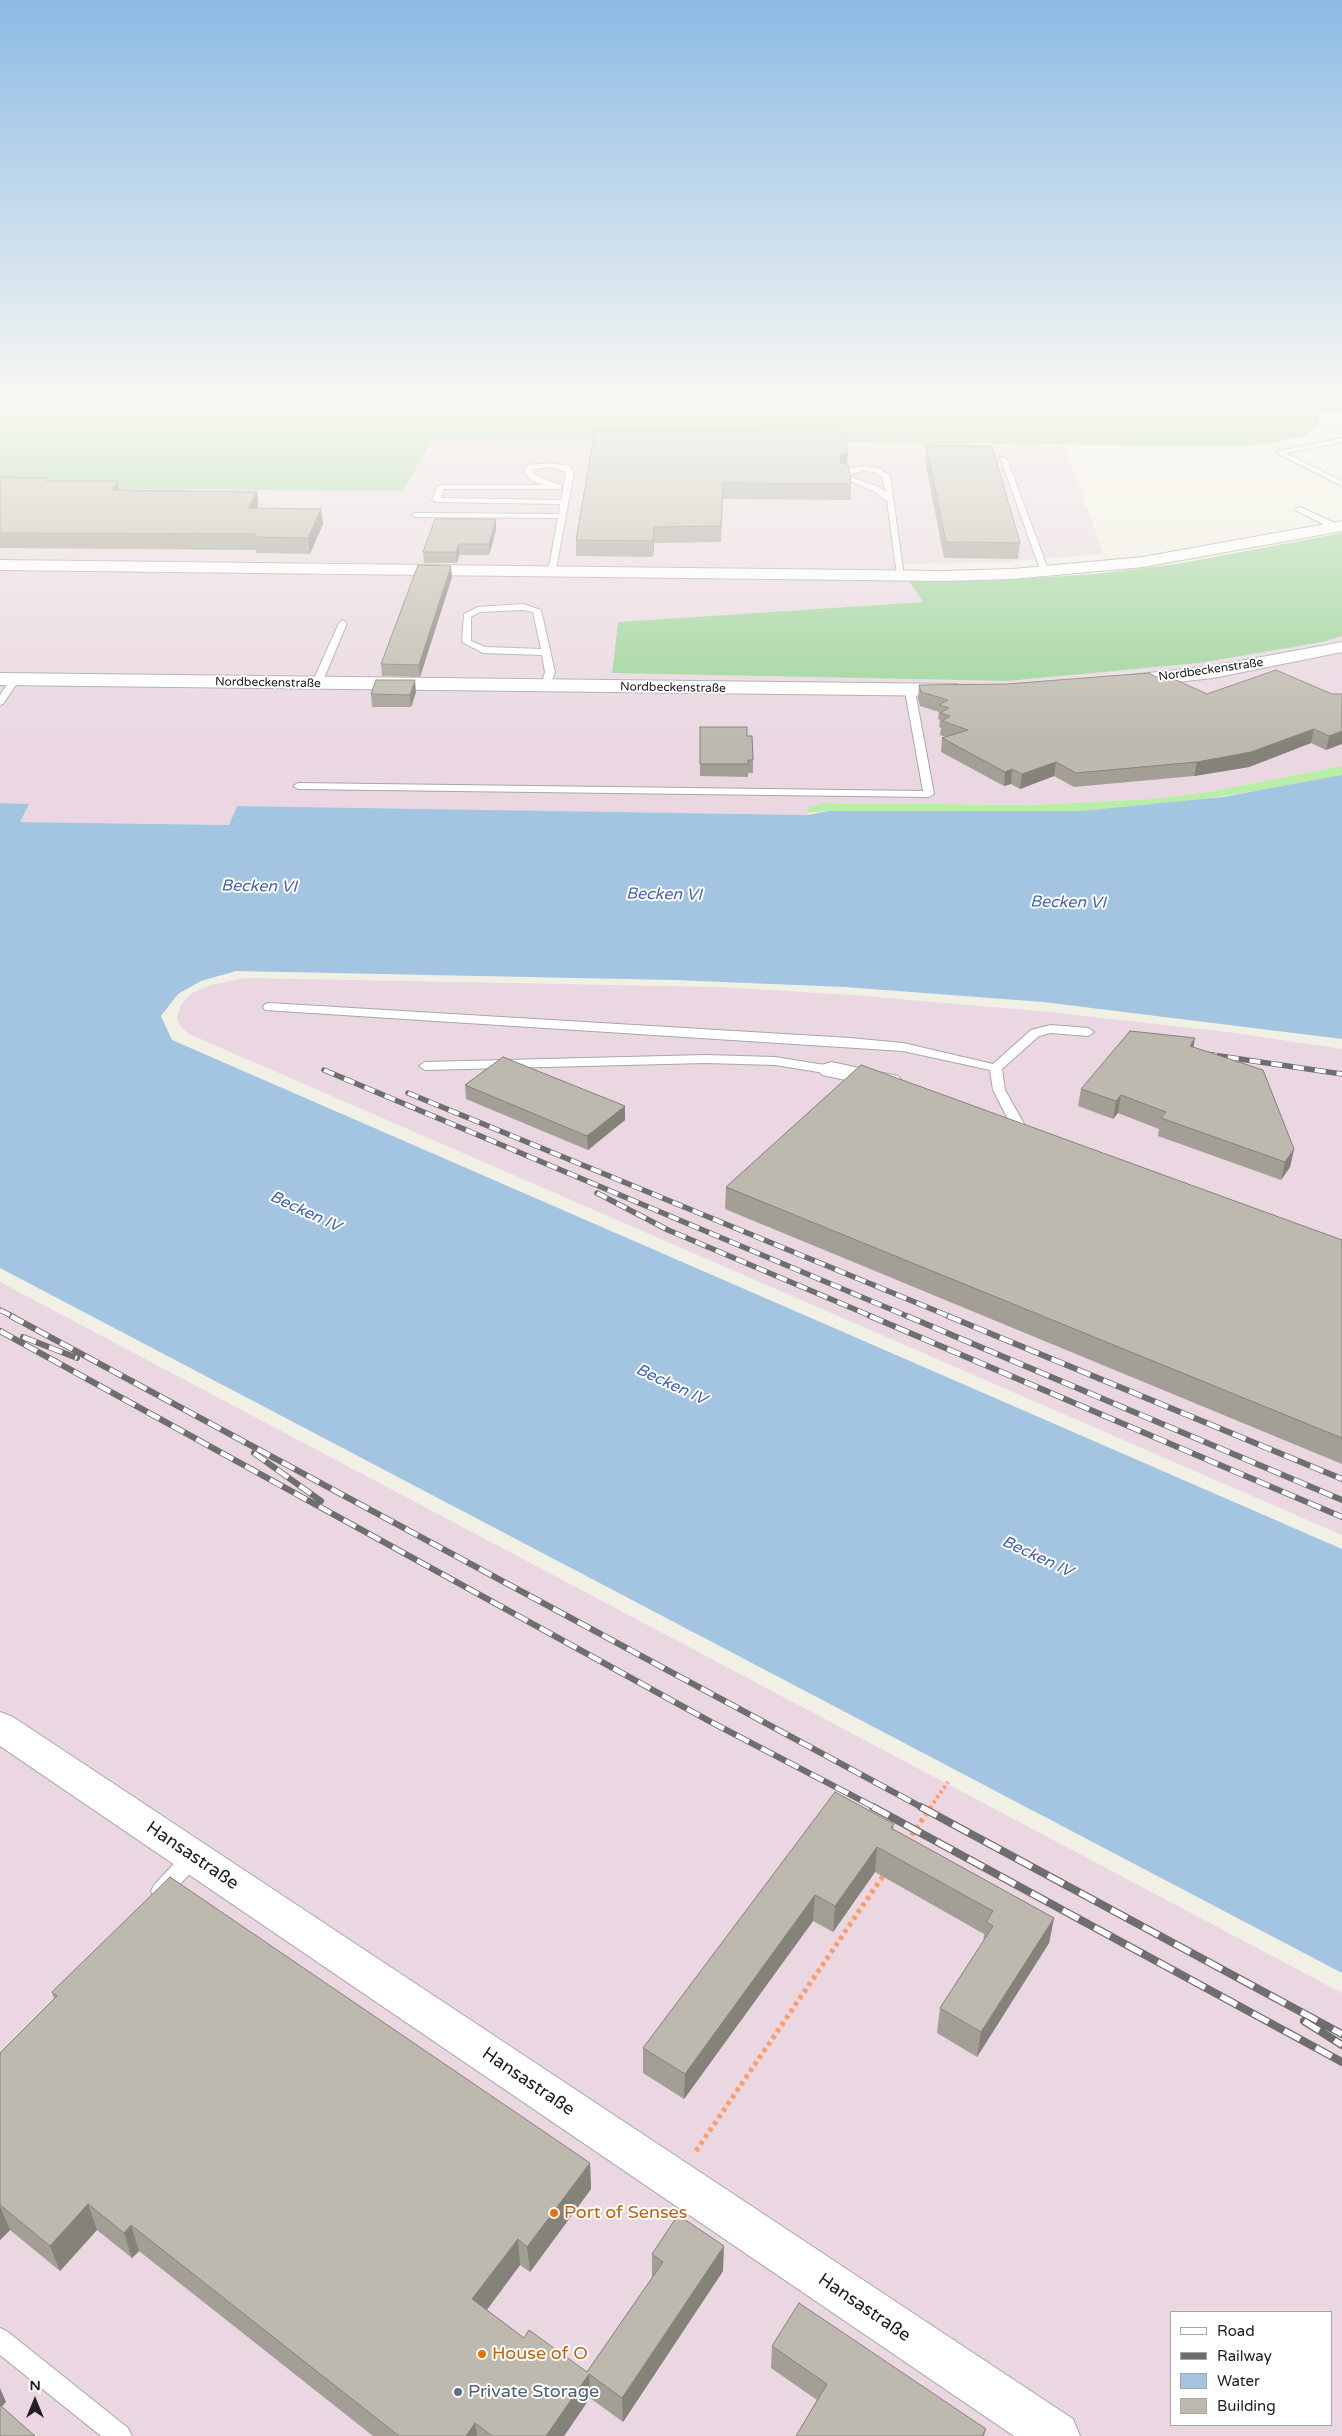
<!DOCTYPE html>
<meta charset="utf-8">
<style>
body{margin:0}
#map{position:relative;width:1342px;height:2436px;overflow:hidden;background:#f1f0e5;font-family:"Varela Round",sans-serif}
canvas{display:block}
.legend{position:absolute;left:1170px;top:2311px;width:162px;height:115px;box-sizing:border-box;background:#fff;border:1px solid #a6a6a6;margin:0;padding:6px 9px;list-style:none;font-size:15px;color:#202020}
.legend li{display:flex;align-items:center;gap:10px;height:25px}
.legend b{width:25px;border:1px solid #a6a6a6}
.north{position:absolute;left:10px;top:2376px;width:50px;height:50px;-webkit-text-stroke:4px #fff;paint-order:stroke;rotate:0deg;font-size:14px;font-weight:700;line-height:20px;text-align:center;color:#202020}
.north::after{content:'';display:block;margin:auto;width:18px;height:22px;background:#202020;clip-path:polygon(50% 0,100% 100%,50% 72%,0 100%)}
</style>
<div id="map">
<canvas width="1342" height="2436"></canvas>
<ul class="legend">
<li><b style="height:6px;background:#fff"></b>Road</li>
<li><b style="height:6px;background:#6e6e6e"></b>Railway</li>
<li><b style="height:14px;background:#a3c5e1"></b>Water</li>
<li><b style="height:14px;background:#beb9ae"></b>Building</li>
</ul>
<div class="north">N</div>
</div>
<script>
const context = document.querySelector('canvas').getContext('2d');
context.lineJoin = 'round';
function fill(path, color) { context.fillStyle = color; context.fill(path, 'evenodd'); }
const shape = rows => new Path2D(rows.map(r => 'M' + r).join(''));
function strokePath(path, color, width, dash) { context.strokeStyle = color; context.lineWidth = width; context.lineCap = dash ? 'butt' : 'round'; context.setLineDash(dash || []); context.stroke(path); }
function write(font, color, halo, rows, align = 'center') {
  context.font = font + ' "Varela Round",sans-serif'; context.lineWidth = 4; context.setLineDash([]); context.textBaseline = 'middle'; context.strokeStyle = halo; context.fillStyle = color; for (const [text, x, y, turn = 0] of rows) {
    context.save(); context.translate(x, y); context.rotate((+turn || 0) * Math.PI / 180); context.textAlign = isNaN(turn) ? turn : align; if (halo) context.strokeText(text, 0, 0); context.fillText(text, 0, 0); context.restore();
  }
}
const industrial = shape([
 [432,440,1064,446,1104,554,1003,562,904,564,909,581,923,602,618,622,612,673,1008,681,1199,663,1323,642,1342,636,1342,766,1208,792,1150,799,1031,805,822,803,808,807,808,815,237,806,229,825,19,822,29,804,0,803,0,488],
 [245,978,718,987,853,995,1050,1012,1235,1033,1342,1049,1342,1535,189,1034,180,1026,177,1017,181,1005,190,994,210,985],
 [0,1282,1342,1993,1342,2436,0,2436],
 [1171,2312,1331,2312,1331,2425,1171,2425]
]);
const grass = shape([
 [1342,766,1342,775,1318,781,1173,804,1081,811,829,811,808,813,808,807,822,803,1031,805,1150,799,1208,792]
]);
const forest = shape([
 [0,402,172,402,192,409,978,412,1261,402,1342,402,1342,410,1319,414,1319,425,1304,436,1273,443,1243,446,432,440,403,491,0,488],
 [1342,533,1342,636,1323,642,1199,663,1008,681,612,673,618,622,923,602,909,581,989,581,1094,574,1177,564]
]);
const wetland = shape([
 [172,402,1261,402,1262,403,978,412,192,409]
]);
const water = shape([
 [1342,775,1342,1039,1043,1002,845,987,674,980,236,971,201,981,178,994,161,1016,172,1040,1342,1549,1342,1973,0,1268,0,803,29,804,20,822,229,825,237,806,807,815,829,811,1081,811,1223,797]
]);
const pathFar1 = shape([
 [930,1808,948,1782]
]);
const path = shape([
 [907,1842,931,1807],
 [696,2151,885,1873]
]);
const service = shape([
 [1342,438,1342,442,1286,453,1342,481,1342,486,1275,452,1342,438],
 [1000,457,1007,459,1049,572,1048,574,1041,572,1000,457],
 [551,463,570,466,574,472,555,574,548,572,558,518,415,517,411,515,415,513,559,514,560,504,436,502,432,500,437,487,441,485,544,485,531,480,524,472,528,465,551,463],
 [551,467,566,472,561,500,441,498,444,489,561,489,561,485,537,476,532,472,534,469,551,467],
 [862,466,879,468,890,476,904,577,897,575,887,501,873,491,841,477,841,471,862,466],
 [862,470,874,472,882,477,886,492,879,487,848,476,862,470],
 [1300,507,1339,525,1340,527,1333,529,1297,511,1296,509,1300,507],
 [523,604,541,610,555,672,549,688,541,686,545,672,542,655,483,653,462,642,464,614,478,607,523,604],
 [523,610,533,612,541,649,485,647,471,641,471,617,480,612,523,610],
 [343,620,347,623,322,683,314,685,312,683,339,623,343,620],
 [12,677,20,679,3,704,0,705,0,695,12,677],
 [910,688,915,691,934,794,929,797,298,789,293,786,298,783,923,791,905,691,910,688],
 [269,1003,850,1038,903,1043,993,1064,1031,1030,1051,1025,1088,1028,1094,1032,1088,1036,1051,1033,1039,1036,1002,1069,1005,1090,1028,1131,1021,1135,1014,1131,993,1090,990,1070,903,1051,265,1010,263,1007,265,1004,269,1003],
 [706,1055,775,1057,831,1066,837,1070,831,1074,775,1065,706,1063,425,1070,419,1066,425,1062,706,1055],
 [193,1849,200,1851,203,1857,200,1863,168,1897,161,1899,154,1897,151,1891,154,1885,186,1851,193,1849],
 [0,2328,8,2332,128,2428,132,2436,101,2436,0,2355,0,2328]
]);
const minor = shape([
 [1342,521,1342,531,1143,567,1012,579,943,581,0,570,0,560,943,571,1012,569,1143,557,1342,521],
 [1342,642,1342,652,1213,678,1131,687,1124,685,1122,681,1124,677,1131,675,1213,666,1342,642],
 [0,673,956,684,963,686,965,690,963,694,956,696,0,685,0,673],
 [831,1062,898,1076,902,1081,898,1086,889,1089,822,1075,818,1070,822,1065,831,1062],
 [0,1712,13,1717,1073,2419,1080,2436,1014,2436,0,1746,0,1712]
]);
const railFar2 = shape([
 [1206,1054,1342,1074],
 [324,1070,909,1317],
 [408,1093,951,1317],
 [597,1193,668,1230,873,1317],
 [0,1310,14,1317]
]);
const railFar1 = shape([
 [11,1316,923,1808],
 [870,1316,1342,1517],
 [907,1316,1342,1500],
 [948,1316,1342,1479],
 [0,1331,711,1722,876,1808],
 [23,1337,77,1358],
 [254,1453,321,1501]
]);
const rail = shape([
 [873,1807,1342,2062],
 [921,1807,1342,2034],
 [1304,2021,1342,2045]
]);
const wall = shape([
 [595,430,847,466,851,484,851,500,723,499,721,542,654,543,653,557,576,556,576,540],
 [926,445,1020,543,1018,559,944,558,925,460],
 [0,477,49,481,119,490,257,492,258,508,323,524,310,554,256,553,256,550,0,548],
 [496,530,489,555,459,555,457,563,424,563,423,552],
 [452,577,420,677,382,676,381,664],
 [1156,677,1207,694,1342,694,1326,750,1311,743,1249,767,1194,776,1074,787,1054,776,1020,789,1011,784,1004,786,941,752,942,738,946,737,940,735,941,728,939,727,940,720,938,719,939,712,920,706,918,699,919,685,1007,684],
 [416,692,411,707,372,707,371,694],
 [700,727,747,736,753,760,753,773,748,773,748,777,700,776],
 [1194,1048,1294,1149,1290,1167,1281,1180,1158,1136,1159,1129,1118,1113,1113,1119,1078,1106,1081,1089],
 [465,1085,625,1120,588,1150,466,1099],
 [726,1187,1342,1240,1342,1464,725,1209],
 [894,1824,893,1829,1054,1918,1049,1943,977,2057,937,2033,940,2008,983,1943,984,1934,875,1872,833,1932,813,1921,684,2099,643,2073,643,2048],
 [52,1992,590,2163,591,2189,530,2272,520,2265,487,2310,524,2338,587,2372,652,2278,652,2254,723,2271,623,2422,590,2398,564,2436,373,2436,139,2251,132,2258,97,2230,60,2271,10,2230,0,2240,0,2053,54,1999],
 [772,2346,986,2429,984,2436,796,2436,817,2400,771,2368]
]);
const shadedWall = shape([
 [848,453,847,468,840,470,840,455],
 [118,481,120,496,112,490],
 [257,492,258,507,250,523,248,508],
 [321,509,323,524,310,554,308,538],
 [496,519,496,530,489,555,489,544],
 [654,527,654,543,653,557,653,541],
 [459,544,459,555,457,563,456,552],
 [451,566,452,577,420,677,419,665],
 [415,680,416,692,411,707,410,695],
 [1314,729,1311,743,1249,767,1194,776,1197,762],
 [1342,731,1342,744,1326,750,1329,736],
 [1056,762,1054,776,1020,789,1022,774],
 [1012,769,1011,784,1004,786,1005,772],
 [1195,1038,1192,1056,1190,1046],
 [1121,1095,1118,1113,1113,1119,1116,1101],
 [625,1106,625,1120,588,1150,587,1136],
 [1294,1149,1290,1167,1281,1180,1285,1162],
 [877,1847,875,1872,833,1932,835,1906],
 [815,1895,813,1921,684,2099,685,2074],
 [1054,1918,1049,1943,977,2057,981,2032],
 [590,2163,591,2189,530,2272,527,2247],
 [88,2204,97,2230,60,2271,50,2246],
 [0,2206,10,2230,0,2240],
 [131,2225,139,2251,132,2258,124,2233],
 [518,2239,520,2265,476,2324,472,2299],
 [724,2246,723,2271,623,2422,622,2398],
 [589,2374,590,2398,564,2436,546,2436],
 [0,2388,6,2402,0,2409],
 [475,2423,477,2436,466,2436]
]);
const building = shape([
 [595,430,845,432,848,453,840,455,840,462,849,467,851,484,723,483,721,526,654,527,653,541,576,540,595,430],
 [926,445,992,446,1020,543,946,542,926,445],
 [0,477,48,478,46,481,118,481,112,490,257,492,248,508,321,509,308,538,254,537,256,534,0,533,0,477],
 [435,519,496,519,489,544,459,544,456,552,423,552,435,519],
 [418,565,451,566,419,665,381,664,418,565],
 [1276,670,1332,694,1342,694,1342,731,1329,736,1314,729,1251,752,1197,762,1076,773,1056,762,1022,774,1012,769,1005,772,942,738,968,730,942,721,950,716,940,713,949,708,939,705,948,700,921,692,919,685,1007,684,1149,673,1156,677,1163,674,1207,694,1276,670],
 [376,680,415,680,410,695,371,694,376,680],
 [700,727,747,727,747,736,752,736,753,760,748,760,748,764,700,764,700,727],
 [1130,1031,1195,1038,1190,1046,1263,1070,1294,1149,1285,1162,1161,1118,1166,1112,1121,1095,1116,1101,1081,1089,1130,1031],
 [503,1057,625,1106,587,1136,465,1085,503,1057],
 [861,1065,1342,1240,1342,1438,726,1187,861,1065],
 [835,1792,894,1824,891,1828,1054,1918,981,2032,940,2008,993,1926,986,1922,993,1911,877,1847,835,1906,815,1895,685,2074,643,2048,835,1792],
 [170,1877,590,2163,527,2247,518,2239,472,2299,524,2338,529,2330,587,2372,663,2262,652,2254,678,2215,724,2246,622,2398,589,2374,546,2436,492,2436,475,2423,466,2436,399,2436,131,2225,124,2233,88,2204,50,2246,0,2205,0,2053,57,1996,52,1992,170,1877],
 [799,2303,986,2429,982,2436,796,2436,827,2384,772,2346,799,2303],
 [0,2405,35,2436,0,2436,0,2405]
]);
const markers = [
 [554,2213,5,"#e8710a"],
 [482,2354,5,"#e8710a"],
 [458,2392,5,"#5c6f8a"]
];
const farStreetnames = [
 ["Nordbeckenstraße",1211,670,-8],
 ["Nordbeckenstraße",268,683,1],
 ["Nordbeckenstraße",673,688,1]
];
const waterNames = [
 ["Becken VI",259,887,1],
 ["Becken VI",664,895,1],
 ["Becken VI",1068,903,1],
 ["Becken IV",305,1212,25],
 ["Becken IV",671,1385,25],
 ["Becken IV",1037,1557,25]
];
const nearStreetnames = [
 ["Hansastraße",192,1856,34],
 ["Hansastraße",528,2082,34],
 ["Hansastraße",864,2308,34]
];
const nearFoodnames = [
 ["Port of Senses",564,2213],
 ["House of O",492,2354]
];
const nearServicenames = [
 ["Private Storage",468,2392]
];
fill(industrial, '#ead7e2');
fill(grass, '#baeea8');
fill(forest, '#9bd398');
fill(wetland, '#c1e0d9');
fill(water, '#a3c5e1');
strokePath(service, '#a7a7a7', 2);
strokePath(minor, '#a7a7a7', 2);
strokePath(pathFar1, '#ff9c68', 4, [3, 3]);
strokePath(path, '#ff9c68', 5, [4, 4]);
fill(service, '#fff');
fill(minor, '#fff');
strokePath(railFar2, '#6e6e6e', 5.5);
strokePath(railFar1, '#6e6e6e', 6);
strokePath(rail, '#6e6e6e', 8);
strokePath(railFar2, '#fff', 4, [11]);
strokePath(railFar1, '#fff', 4.5, [14]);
strokePath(rail, '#fff', 5.5, [18]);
fill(wall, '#a39f96');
fill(shadedWall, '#85827a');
fill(building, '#beb9ae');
strokePath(building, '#85827a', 1);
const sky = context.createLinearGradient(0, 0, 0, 743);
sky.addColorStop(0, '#8cbbe5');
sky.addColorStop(0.54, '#f9f8f3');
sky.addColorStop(1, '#f9f8f300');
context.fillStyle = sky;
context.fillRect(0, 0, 1342, 743);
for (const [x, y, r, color] of markers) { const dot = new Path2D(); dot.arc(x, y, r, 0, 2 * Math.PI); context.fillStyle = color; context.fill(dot); strokePath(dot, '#fff', 2); }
write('12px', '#202020', '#fff', farStreetnames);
write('italic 16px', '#4563b7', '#fff', waterNames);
write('18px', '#202020', '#fff', nearStreetnames);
write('18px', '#c56008', '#fff', nearFoodnames, 'left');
write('18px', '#4e5e75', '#fff', nearServicenames, 'left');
</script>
